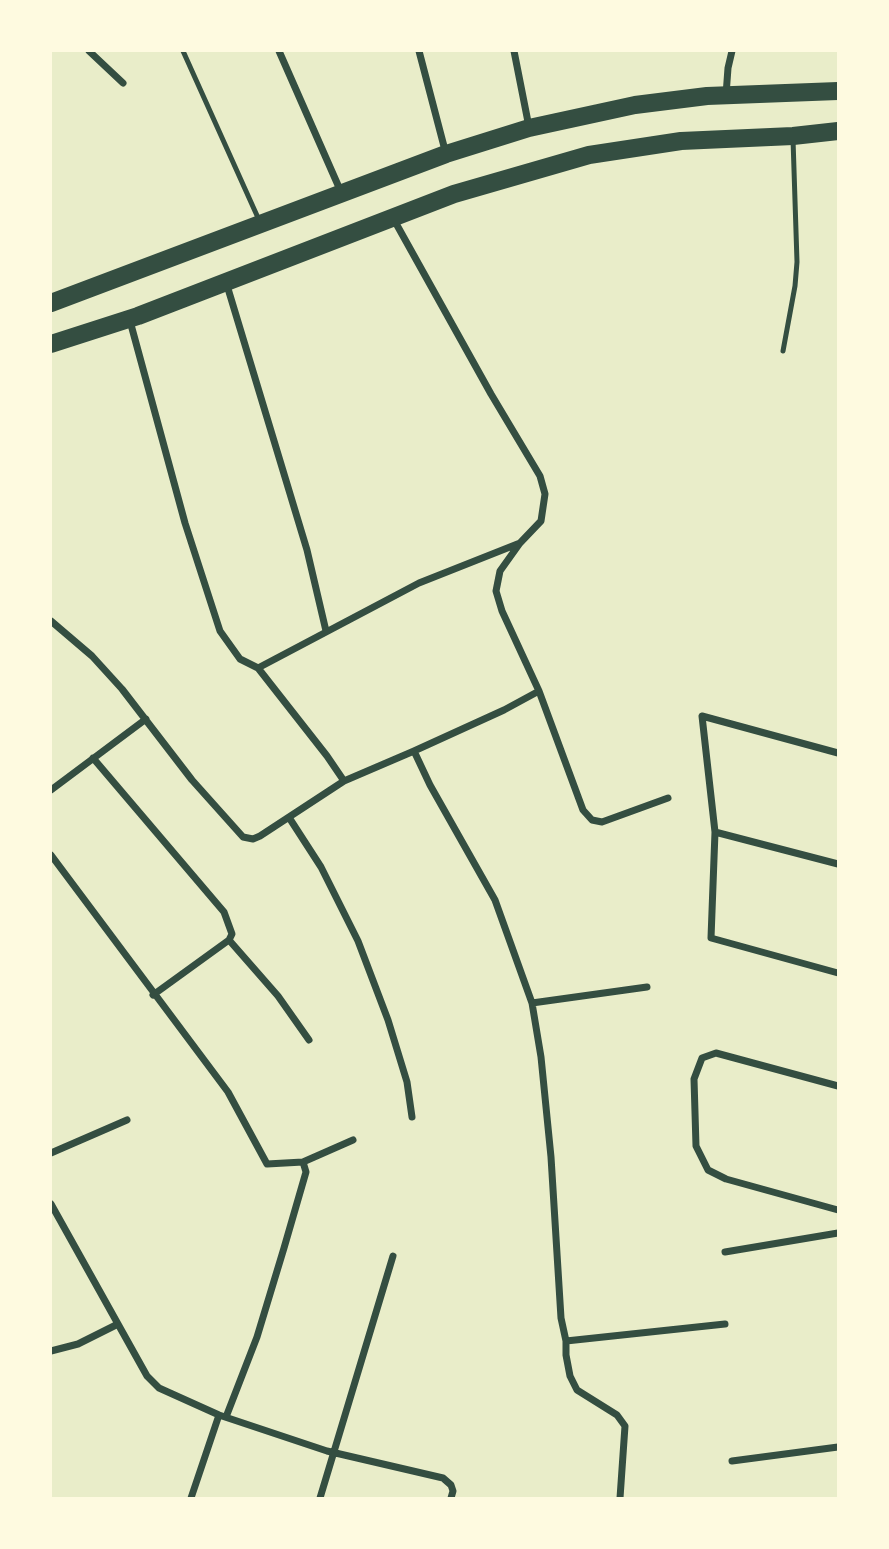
<!DOCTYPE html>
<style>
body{margin:0}
#map{position:relative;width:889px;height:1549px;overflow:hidden;background:#e9edc9;font-family:Quicksand,sans-serif}
canvas{display:block}
.frame{position:absolute;inset:0;border:52px solid #fefae0;pointer-events:none}
</style>
<div id="map">
<canvas width="889" height="1549"></canvas>
<div class="frame"></div>
</div>
<script>
const context = document.querySelector('canvas').getContext('2d');
context.lineJoin = 'round';
const shape = rows => new Path2D(rows.map(r => 'M' + r).join(''));
function strokePath(path, color, width, dash) { context.strokeStyle = color; context.lineWidth = width; context.lineCap = dash ? 'butt' : 'round'; context.setLineDash(dash || []); context.stroke(path); }
const service = shape([
 [183,51,259,220],
 [783,351,795,286,797,262,793,139]
]);
const minor = shape([
 [89,51,123,83],
 [279,51,341,192],
 [419,51,446,154],
 [514,51,529,127],
 [726,95,728,68,732,51],
 [393,218,491,394,540,476,545,494,541,521,520,543,500,571,496,591,502,611,539,691,504,710,414,751,430,785,495,900,532,1003,541,1057,551,1157,561,1318,566,1341,566,1355,570,1376,577,1390,617,1415,625,1426,620,1498],
 [226,282,307,550,326,631],
 [130,321,185,523,220,631,240,659,258,668,327,756,344,781],
 [51,621,92,656,122,689,192,780,243,837,253,839,260,836,344,781,414,751],
 [258,668,419,583,520,543],
 [539,691,583,810,592,820,602,822,668,798],
 [838,753,702,716,715,832,711,938,838,973],
 [93,758,224,912,232,934,229,940,278,996,309,1040],
 [51,790,146,719],
 [290,819,321,867,358,941,388,1020,407,1082,412,1117],
 [715,832,838,864],
 [51,855,228,1092,267,1164,303,1162,353,1140],
 [153,995,229,940],
 [532,1003,647,987],
 [838,1086,716,1053,702,1058,694,1079,696,1146,708,1170,726,1179,838,1210],
 [51,1153,127,1120],
 [51,1204,147,1376,159,1388,219,1415,327,1451,443,1478,451,1485,453,1491,451,1498],
 [725,1252,838,1233],
 [566,1341,725,1324],
 [51,1351,78,1344,118,1324],
 [226,1417,257,1337,284,1248,306,1172,303,1162],
 [732,1461,838,1447],
 [191,1498,219,1415],
 [320,1498,393,1256]
]);
const primary = shape([
 [51,303,446,154,529,128,635,105,707,96,838,91],
 [51,344,138,316,454,194,589,155,681,141,793,136,838,131]
]);
strokePath(service, '#344e41', 5);
strokePath(minor, '#344e41', 7);
strokePath(primary, '#344e41', 18);
</script>
